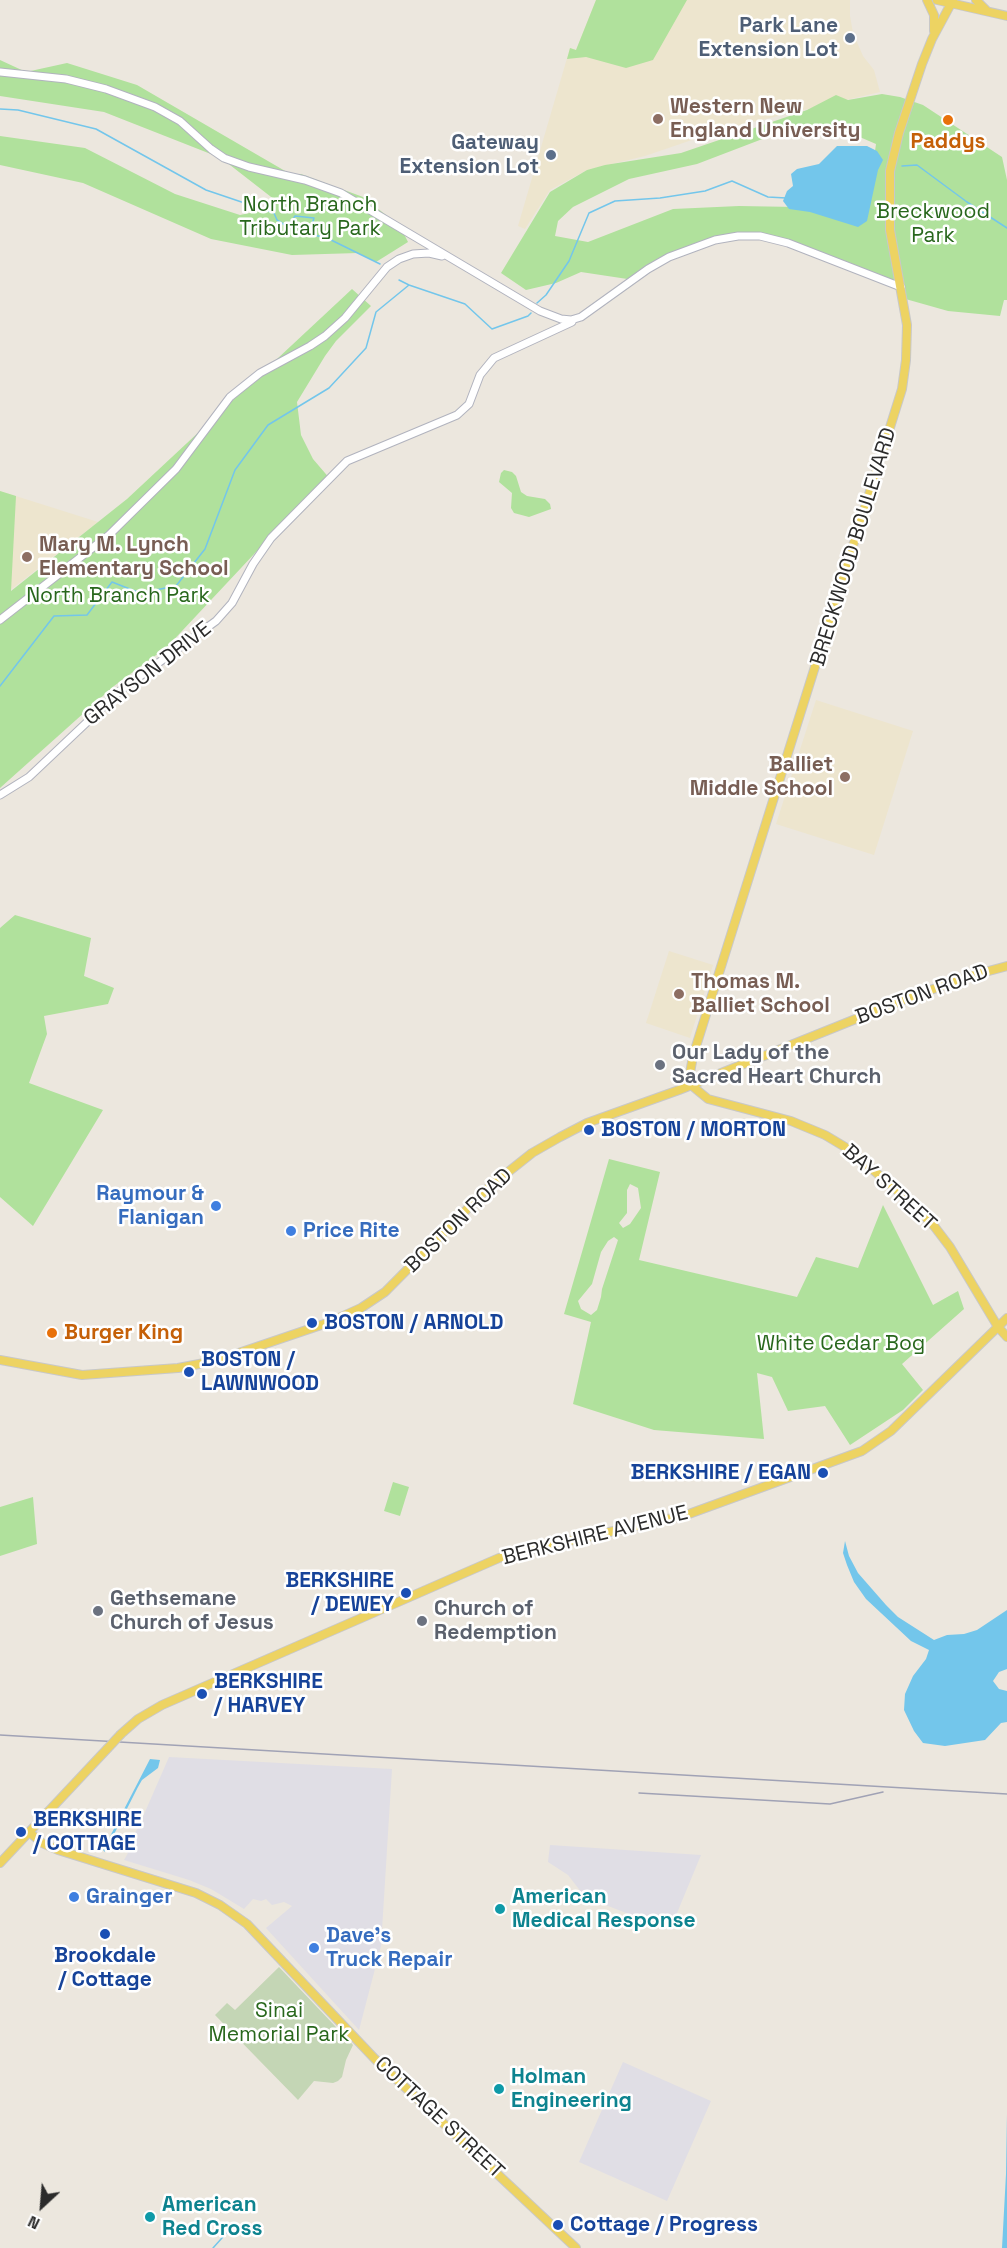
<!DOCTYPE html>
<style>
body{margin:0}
#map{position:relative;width:1007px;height:2248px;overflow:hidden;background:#ece7de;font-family:"Space Grotesk",sans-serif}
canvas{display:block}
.north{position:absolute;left:12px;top:2176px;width:60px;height:60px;-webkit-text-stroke:4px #fff;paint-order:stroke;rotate:206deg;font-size:16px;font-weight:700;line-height:24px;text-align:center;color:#2b2b2b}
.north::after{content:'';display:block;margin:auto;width:21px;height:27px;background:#2b2b2b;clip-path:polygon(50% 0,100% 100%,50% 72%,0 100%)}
</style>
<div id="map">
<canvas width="1007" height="2248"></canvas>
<div class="north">N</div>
</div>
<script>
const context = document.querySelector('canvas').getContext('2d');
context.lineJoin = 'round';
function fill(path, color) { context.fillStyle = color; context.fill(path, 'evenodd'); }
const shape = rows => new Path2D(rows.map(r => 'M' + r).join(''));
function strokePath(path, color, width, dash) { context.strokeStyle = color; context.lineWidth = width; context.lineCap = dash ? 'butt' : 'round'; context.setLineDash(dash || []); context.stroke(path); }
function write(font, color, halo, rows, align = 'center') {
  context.font = font + ' "Space Grotesk",sans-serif'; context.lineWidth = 5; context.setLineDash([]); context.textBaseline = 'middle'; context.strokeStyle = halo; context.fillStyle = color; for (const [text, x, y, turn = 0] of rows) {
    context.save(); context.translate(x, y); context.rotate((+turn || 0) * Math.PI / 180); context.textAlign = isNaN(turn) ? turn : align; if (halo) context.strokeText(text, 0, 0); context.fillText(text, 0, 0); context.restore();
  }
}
const industrial = shape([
 [169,1757,392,1769,381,1946,359,2030,266,1928,292,1906,284,1902,272,1905,266,1899,261,1901,253,1899,244,1909,211,1889,189,1880,124,1860,128,1853,124,1851,131,1834,134,1834,138,1828],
 [550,1845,701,1855,670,1930,585,1897,568,1875,548,1862],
 [623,2062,711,2101,667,2201,579,2162]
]);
const education = shape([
 [596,0,850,0,850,16,853,33,863,56,874,70,880,92,727,128,645,156,587,170,550,190,525,229,518,226,570,48,576,50],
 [0,491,98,522,0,598],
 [816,700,913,731,874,855,776,824],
 [669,951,713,965,690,1038,646,1023]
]);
const green = shape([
 [596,0,687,0,653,60,626,68,586,57,567,59,570,48,576,50],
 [0,60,26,72,67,63,137,85,292,175,301,174,363,197,400,226,408,242,376,262,358,253,292,255,211,239,83,183,0,165,0,136,85,148,175,194,240,215,273,208,275,200,221,158,104,112,0,96],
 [882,94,900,97,923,105,1002,157,1007,180,1007,300,1004,300,1000,316,948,311,902,298,892,285,773,237,741,232,678,254,634,280,581,272,556,283,526,290,501,273,550,192,587,170,605,165,681,153,807,110,836,95,848,100],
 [786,130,848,132,876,144,870,186,854,208,739,206,673,209,588,242,555,236,558,221,573,207,629,179,697,164],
 [352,289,371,306,336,341,325,356,297,402,301,435,313,459,331,480,315,489,167,647,114,686,0,788,0,491,16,496,11,591,127,499],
 [504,470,512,472,516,476,521,492,527,496,545,499,550,504,551,509,529,517,514,513,511,508,512,493,499,482,501,473],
 [15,915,91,938,84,976,114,988,108,1004,44,1016,47,1034,29,1083,103,1110,33,1226,0,1197,0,928],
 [609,1159,660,1172,639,1260,797,1297,816,1257,858,1268,883,1205,933,1305,958,1291,964,1309,902,1364,923,1390,903,1410,850,1445,825,1406,788,1411,772,1377,757,1373,764,1439,654,1430,573,1404,591,1322,564,1314],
 [630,1184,638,1188,641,1208,630,1224,623,1228,619,1223,627,1213,627,1190],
 [614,1237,618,1240,602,1289,601,1297,597,1310,591,1315,581,1309,578,1301,592,1284,601,1252,608,1241],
 [393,1482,409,1487,400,1516,384,1511],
 [33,1497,37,1544,0,1556,0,1507]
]);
const cemetery = shape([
 [279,1967,353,2045,346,2060,342,2077,338,2081,333,2083,314,2081,298,2100,215,2015,227,2003,235,2010]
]);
const water = shape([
 [837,146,867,146,877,151,883,160,878,170,867,221,858,227,810,212,789,209,783,201,787,191,793,186,791,174,797,169,819,164],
 [845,1541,849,1556,858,1573,886,1605,898,1617,934,1640,947,1635,964,1634,977,1630,1007,1610,1007,1669,999,1672,993,1681,999,1689,1007,1691,1007,1722,1001,1723,985,1740,945,1746,923,1743,914,1731,904,1710,905,1694,913,1676,926,1659,929,1650,911,1641,866,1599,854,1582,847,1565,843,1553],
 [150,1759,160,1760,158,1768,142,1780,138,1787,105,1852,103,1850],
 [1007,2114,1007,2248,1002,2248,1006,2174]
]);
const stream = shape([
 [0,109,18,110,96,129,206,190,274,213,277,220,288,227,295,216,314,218,309,234,327,238,380,264],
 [902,166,917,165,967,202,1007,228],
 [399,280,409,285],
 [537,303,546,295,569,261,589,213,615,201,660,198,705,191,732,181,768,197,786,198],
 [0,686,54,616,87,615,112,582,140,593,176,586,205,549,235,470,268,425,329,388,366,348,376,312,409,285,465,304,492,329,528,316,531,313],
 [213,2248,230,2229]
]);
const minor = shape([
 [0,72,66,79,106,89,155,107,180,121,211,149,224,158,249,167,305,180,341,193,540,311,561,319,571,320,581,317,648,269,669,257,715,240,738,236,760,236,788,243,901,287],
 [0,620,109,535,176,469,230,397,260,373,310,346,325,336,345,318,387,267,399,259,413,254,429,253,442,256],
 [0,795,29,777,121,690,216,621,232,603,253,564,271,538,347,461,457,415,469,404,480,375,494,358,572,322]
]);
const major = shape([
 [927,0,934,15,934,31],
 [937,0,1007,16],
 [976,0,987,11],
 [691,1085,689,1079,693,1056,902,389,906,360,907,325,890,230,890,171,899,133,922,64,932,39,953,0],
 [691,1085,708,1099,791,1121,825,1135,850,1150,909,1201,934,1226,950,1247,998,1327,1007,1337],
 [0,1360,82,1375,178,1368,215,1361,330,1322,361,1308,385,1292,488,1188,532,1153,560,1137,587,1123,679,1090,908,998,970,976,1007,966],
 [121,1734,138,1719,162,1705,499,1558,524,1551,686,1515,862,1451,891,1431,1007,1318],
 [29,1832,42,1843,58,1850,196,1893,220,1905,247,1924,375,2059,576,2248],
 [0,1863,107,1749]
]);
const rail = shape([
 [0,1735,1007,1794],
 [639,1793,830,1804,883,1792]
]);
const majorBridge = shape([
 [107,1749,121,1734]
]);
const markers = [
 [850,38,6,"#5c6f8a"],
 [658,119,6,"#8d6e63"],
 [948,120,6,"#e8710a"],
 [551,155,6,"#5c6f8a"],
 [27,557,6,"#8d6e63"],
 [845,777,6,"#8d6e63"],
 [679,994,6,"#8d6e63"],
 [660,1065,6,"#6b7280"],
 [589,1130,6,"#1a4fb4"],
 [216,1206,6,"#3f7fe0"],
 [291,1231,6,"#3f7fe0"],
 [312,1323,6,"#1a4fb4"],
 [52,1333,6,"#e8710a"],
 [189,1372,6,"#1a4fb4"],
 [823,1473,6,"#1a4fb4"],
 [406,1593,6,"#1a4fb4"],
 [98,1611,6,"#6b7280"],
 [422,1621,6,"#6b7280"],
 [202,1694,6,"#1a4fb4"],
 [21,1832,6,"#1a4fb4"],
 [74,1897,6,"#3f7fe0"],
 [500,1909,6,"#0f9aa8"],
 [105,1934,6,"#1a4fb4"],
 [314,1948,6,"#3f7fe0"],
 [499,2089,6,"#0f9aa8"],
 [150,2217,6,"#0f9aa8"],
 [558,2225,6,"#1a4fb4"]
];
const serviceNames = [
 ["Park Lane",838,26],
 ["Extension Lot",838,50],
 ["Gateway",539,143],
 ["Extension Lot",539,167]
];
const educationNames = [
 ["Western New",670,107],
 ["England University",670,131],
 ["Mary M. Lynch",39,545],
 ["Elementary School",39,569],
 ["Balliet",833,765,"right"],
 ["Middle School",833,789,"right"],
 ["Thomas M.",691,982],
 ["Balliet School",691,1006]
];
const foodNames = [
 ["Paddys",948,142],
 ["Burger King",64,1333,"left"]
];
const parkNames = [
 ["North Branch",310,205],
 ["Tributary Park",310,229],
 ["Breckwood",933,212],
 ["Park",933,236],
 ["North Branch Park",118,596],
 ["White Cedar Bog",841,1344],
 ["Sinai",279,2011],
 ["Memorial Park",279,2035]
];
const streetNames = [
 ["BRECKWOOD BOULEVARD",854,547,-73],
 ["GRAYSON DRIVE",148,674,-38],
 ["BOSTON ROAD",922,995,-20],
 ["BAY STREET",889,1188,42],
 ["BOSTON ROAD",459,1221,-44],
 ["BERKSHIRE AVENUE",595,1536,-14],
 ["COTTAGE STREET",439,2118,43]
];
const worshipNames = [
 ["Our Lady of the",672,1053],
 ["Sacred Heart Church",672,1077],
 ["Gethsemane",110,1599],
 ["Church of Jesus",110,1623],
 ["Church of",434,1609],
 ["Redemption",434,1633]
];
const transitNames = [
 ["BOSTON / MORTON",601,1130],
 ["BOSTON / ARNOLD",324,1323],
 ["BOSTON /",201,1360],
 ["LAWNWOOD",201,1384],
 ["BERKSHIRE / EGAN",811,1473,"right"],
 ["BERKSHIRE",394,1581,"right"],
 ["/ DEWEY",394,1605,"right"],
 ["BERKSHIRE",214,1682],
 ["/ HARVEY",214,1706],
 ["BERKSHIRE",33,1820],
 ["/ COTTAGE",33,1844],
 ["Brookdale",105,1956,"center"],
 ["/ Cottage",105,1980,"center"],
 ["Cottage / Progress",570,2225]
];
const shopNames = [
 ["Raymour &",204,1194,"right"],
 ["Flanigan",204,1218,"right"],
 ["Price Rite",303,1231],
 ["Grainger",86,1897],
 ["Dave's",326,1936],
 ["Truck Repair",326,1960]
];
const cultureNames = [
 ["American",512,1897],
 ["Medical Response",512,1921],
 ["Holman",511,2077],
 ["Engineering",511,2101],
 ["American",162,2205],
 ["Red Cross",162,2229]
];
fill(industrial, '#e0dee5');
fill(education, '#ede5ce');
fill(green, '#b0e19c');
fill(cemetery, '#c4d6b5');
fill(water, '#73c6eb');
strokePath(stream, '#73c6eb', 1.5);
strokePath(minor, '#b1b3be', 9);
strokePath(major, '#c8c8c8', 10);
strokePath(minor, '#fff', 7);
strokePath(major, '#edd362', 8);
strokePath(rail, '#a0a2b5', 1.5);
strokePath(majorBridge, '#c8c8c8', 10, []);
strokePath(majorBridge, '#edd362', 8);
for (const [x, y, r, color] of markers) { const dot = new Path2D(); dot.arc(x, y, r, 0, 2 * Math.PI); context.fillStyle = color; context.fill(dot); strokePath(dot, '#fff', 2); }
write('bold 21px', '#4e5e75', '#fff', serviceNames, 'right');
write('bold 21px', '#785e54', '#fff', educationNames, 'left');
write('bold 21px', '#c56008', '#fff', foodNames);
write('21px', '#28671c', '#fff', parkNames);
write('21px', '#2b2b2b', '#fff', streetNames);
write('bold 21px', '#5b616d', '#fff', worshipNames, 'left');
write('bold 21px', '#164399', '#fff', transitNames, 'left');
write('bold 21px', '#366cbe', '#fff', shopNames, 'left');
write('bold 21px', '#0d838f', '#fff', cultureNames, 'left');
</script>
